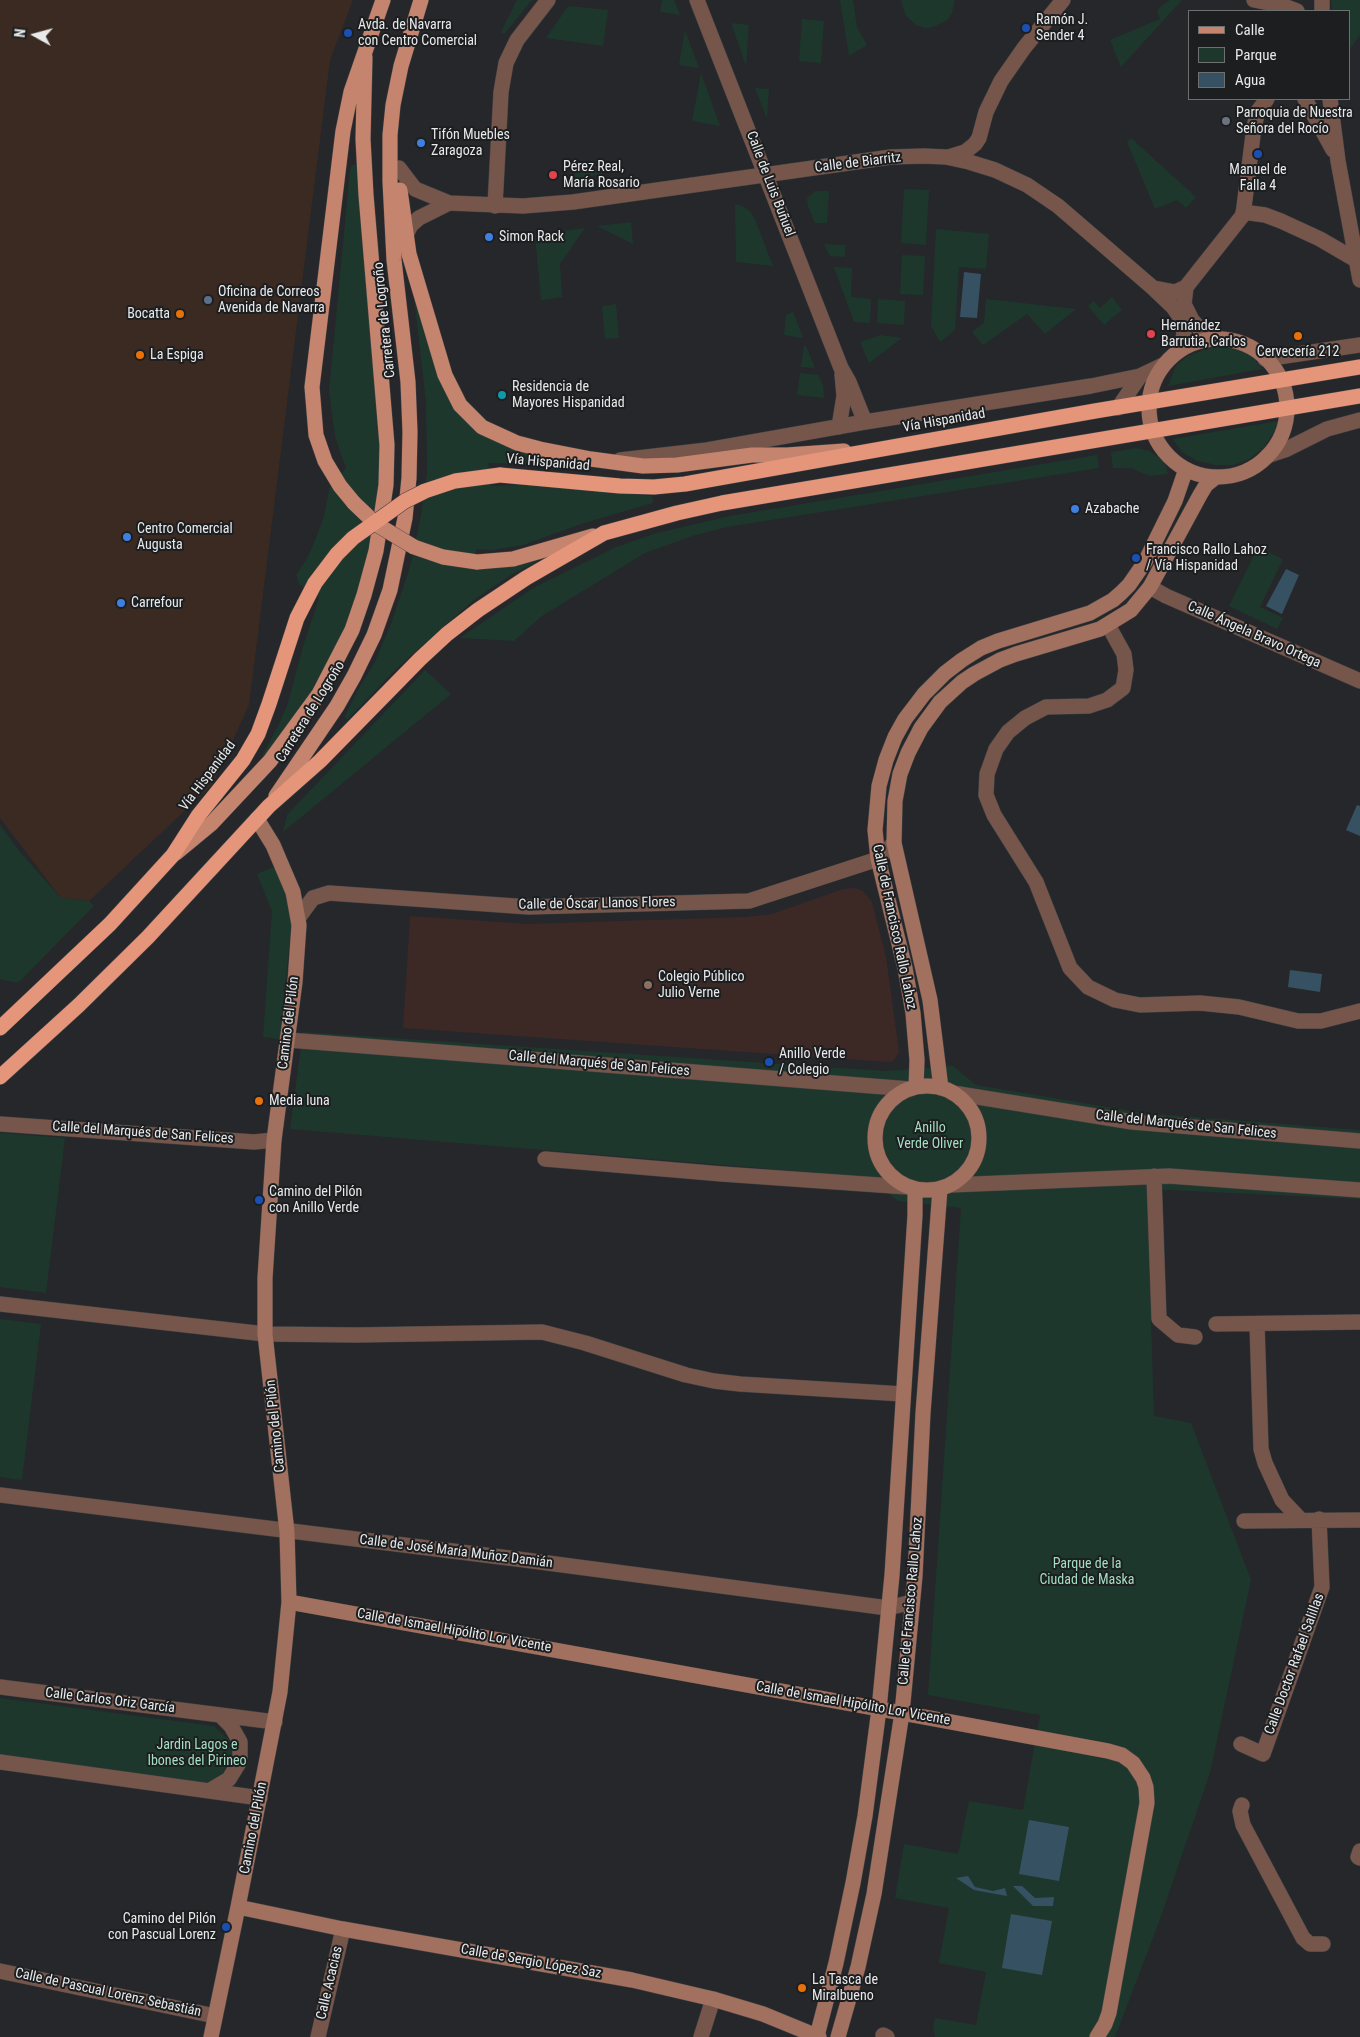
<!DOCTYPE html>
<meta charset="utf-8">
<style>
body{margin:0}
#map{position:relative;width:1360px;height:2037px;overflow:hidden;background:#25272a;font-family:"Roboto Condensed",sans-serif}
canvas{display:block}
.legend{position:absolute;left:1188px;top:10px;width:162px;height:90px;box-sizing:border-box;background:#1c1e20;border:1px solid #6e6f71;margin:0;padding:6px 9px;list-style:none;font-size:15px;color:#e8e9eb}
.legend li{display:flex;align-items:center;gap:10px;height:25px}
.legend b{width:25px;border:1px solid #6e6f71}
.north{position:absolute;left:10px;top:10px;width:50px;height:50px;-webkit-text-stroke:4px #1c1e20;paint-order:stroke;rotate:277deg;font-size:14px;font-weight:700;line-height:20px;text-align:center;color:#e8e9eb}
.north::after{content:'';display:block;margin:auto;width:18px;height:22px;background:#e8e9eb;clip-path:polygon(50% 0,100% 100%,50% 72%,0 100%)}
</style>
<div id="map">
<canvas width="1360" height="2037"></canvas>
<ul class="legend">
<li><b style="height:6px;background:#c5846d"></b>Calle</li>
<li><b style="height:14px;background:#1e372c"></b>Parque</li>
<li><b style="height:14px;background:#365162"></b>Agua</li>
</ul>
<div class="north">N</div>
</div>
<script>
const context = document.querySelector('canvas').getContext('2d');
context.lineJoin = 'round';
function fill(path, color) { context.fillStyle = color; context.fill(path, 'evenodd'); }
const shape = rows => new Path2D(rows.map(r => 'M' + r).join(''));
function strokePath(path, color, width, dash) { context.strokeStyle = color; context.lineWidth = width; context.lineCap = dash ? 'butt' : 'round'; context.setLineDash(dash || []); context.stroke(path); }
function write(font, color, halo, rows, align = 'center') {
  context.font = font + ' "Roboto Condensed",sans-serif'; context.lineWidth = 4; context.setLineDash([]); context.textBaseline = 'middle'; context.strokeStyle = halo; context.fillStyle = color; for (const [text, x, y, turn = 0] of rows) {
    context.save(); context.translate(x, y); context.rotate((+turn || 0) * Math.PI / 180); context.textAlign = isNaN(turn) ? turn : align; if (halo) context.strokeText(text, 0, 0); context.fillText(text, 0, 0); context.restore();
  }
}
const commercial = shape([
 [0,0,353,0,330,60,249,705,213,784,89,901,61,898,0,818]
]);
const education = shape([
 [855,888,863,891,872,902,886,957,899,1052,893,1061,888,1062,403,1028,410,916,528,924,744,917,772,914,843,889]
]);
const green = shape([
 [517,0,532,0,504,34,501,32],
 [662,0,674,0,680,15,660,12],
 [840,0,853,0,857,27,867,45,849,56],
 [901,0,955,0,952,13,947,20,933,27,925,28,916,25,906,16],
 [1169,0,1182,0,1121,67,1110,40,1160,19,1157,10],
 [1331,0,1360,0,1360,35,1349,50,1349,11,1332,11],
 [568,6,608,10,603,46,546,38],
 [802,19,824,21,821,63,799,61],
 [731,23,749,25,746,66],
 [685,30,699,68,679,65],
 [701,73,720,126,692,121],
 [755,88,769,89,767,119],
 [1131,138,1196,197,1186,208,1177,200,1155,209,1127,142],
 [352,165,356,165,358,170,383,475,366,574,338,652,287,732,261,758,278,726,288,703,304,643,319,598,299,584,296,575,308,557,316,538,324,516,330,486,346,468,335,437,329,391,350,170],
 [576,165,602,167,602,174,574,179],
 [904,189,929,190,926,245,901,243],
 [815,191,829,191,827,223,815,223,808,207,807,198],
 [735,204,742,206,750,211,755,219,773,266,736,262],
 [631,222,633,244,597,226],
 [585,228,560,264,562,297,541,300,535,235],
 [936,229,989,234,986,269,959,267,955,330,940,342,931,326],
 [824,244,845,245,845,257,830,256],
 [902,255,925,256,923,295,900,294],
 [834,267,852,268,851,297,871,299,870,323,854,322],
 [413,289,464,413,534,453,533,458,527,464,488,463,491,486,520,485,652,496,653,503,584,523,523,545,492,550,476,549,475,568,491,569,538,561,511,575,475,599,396,669,348,719,346,719,345,716,360,686,374,664,391,624,410,567,421,516,427,473,426,402],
 [1112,297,1122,310,1104,325,1088,306,1094,301,1100,308],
 [878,299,905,301,904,325,877,323],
 [986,299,1076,309,1045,334,1027,314,983,345,972,332,984,323],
 [616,304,619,338,605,339,602,306],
 [793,312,803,337,803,338,784,335,786,315],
 [881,335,902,338,869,363,860,342],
 [804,345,806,346,815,368,801,367],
 [1222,346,1240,350,1254,359,1262,369,1168,386,1176,365,1188,356,1206,349],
 [800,373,818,375,823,385,824,398,797,395],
 [1278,421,1274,432,1264,447,1249,459,1233,465,1216,465,1197,461,1182,452,1173,439],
 [1136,448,1149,451,1160,458,1166,466,1168,474,1150,476,1131,468,1113,468,1111,452],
 [1097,455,1099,468,727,527,695,535,645,553,542,616,514,641,460,638,533,588,616,547,657,533,730,516],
 [1258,547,1283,559,1260,607,1283,618,1277,629,1229,606],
 [425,670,451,694,283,832,287,815],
 [0,825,20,852,61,898,89,901,94,906,19,982,13,982,0,979],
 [274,867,293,907,280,1039,263,1037,272,911,257,874],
 [303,1032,885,1071,953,1066,976,1085,1143,1113,1360,1130,1360,1199,1147,1189,1154,1416,1191,1423,1251,1580,1210,1773,1159,1922,1115,2037,935,2037,933,2027,935,2018,976,2025,986,1972,939,1963,949,1908,895,1898,904,1844,958,1854,969,1801,1023,1810,1040,1715,928,1695,961,1208,898,1201,867,1177,290,1129],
 [0,1133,65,1138,46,1293,0,1287],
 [0,1319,41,1324,22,1480,0,1477],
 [0,1698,214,1726,229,1740,233,1754,224,1772,208,1783,0,1754]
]);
const water = shape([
 [964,272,981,274,977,318,960,317],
 [1286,569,1299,575,1282,614,1266,606],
 [1357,805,1360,806,1360,836,1346,830],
 [1290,970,1322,974,1320,992,1288,987],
 [1029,1820,1069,1827,1059,1881,1019,1874],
 [968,1876,975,1887,993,1891,1005,1888,1007,1896,974,1890,956,1878],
 [1013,1886,1022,1886,1035,1898,1054,1897,1053,1906,1033,1906],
 [1011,1914,1052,1921,1042,1975,1002,1968]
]);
const street = shape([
 [697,0,841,368,849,382,865,422],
 [1254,0,1284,6,1297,11],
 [1322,11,1322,0],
 [1305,99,1333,150],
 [1330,99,1338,161,1360,280],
 [949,157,965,152,975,144,979,138,986,112,1001,81,1024,48,1063,0],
 [399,168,415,189,449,203,523,206,573,202,891,157,924,156,946,157,969,162,995,170,1027,185,1058,206,1152,287,1173,307,1182,320,1184,334,1180,350],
 [495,206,501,92,506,63,517,40,548,0],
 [1243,212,1265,215,1281,221,1320,239,1356,260],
 [405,237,411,225,419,218,449,203],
 [1186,287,1184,304,1192,320,1200,329,1221,339],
 [1154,288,1175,292,1186,287,1243,215,1254,127,1258,111,1267,99],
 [1265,359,1360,345],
 [1118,408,1140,376],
 [839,427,844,396,842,374],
 [1267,456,1285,450,1327,429,1360,420],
 [620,460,707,450,865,422,1091,386,1140,376,1163,365],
 [1150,587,1166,596,1360,681],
 [1108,625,1124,654,1126,670,1123,688,1107,700,1089,706,1046,707,1025,718,1008,732,996,749,987,774,986,795,994,815,1036,882,1070,968,1088,987,1115,1000,1140,1005,1200,1003,1239,1007,1298,1021,1321,1021,1360,1011],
 [299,917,313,898,329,893,529,907,749,901,878,859,894,843],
 [288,1040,910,1089],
 [953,1093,1132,1122,1360,1141],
 [0,1124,254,1142,274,1140],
 [545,1159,722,1174,907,1187],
 [1154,1176,1159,1319,1178,1335,1195,1337],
 [951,1185,1169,1176,1360,1190],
 [0,1304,265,1334,356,1335,542,1332,585,1343,686,1375,714,1381,740,1384,903,1394],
 [1216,1324,1360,1322],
 [1257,1324,1261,1449,1265,1463,1282,1500,1300,1519],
 [0,1495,525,1560,888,1608,912,1602],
 [1244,1521,1360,1520],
 [0,1687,275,1722],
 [1241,1744,1263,1754,1322,1587,1319,1519],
 [0,1762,260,1798],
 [209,1791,229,1779,240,1761,240,1742,231,1726,220,1715],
 [1242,1805,1240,1811,1243,1825,1303,1938,1310,1944,1323,1944],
 [1360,1851,1358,1857,1360,1858],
 [0,1971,215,2016],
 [883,2035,887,2037],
 [318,2037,343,1929],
 [701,2037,713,1999]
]);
const secondary = shape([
 '1149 408a69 69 0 1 1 138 0a69 69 0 1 1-138 0Z',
 '875 1138a52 52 0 1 1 104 0a52 52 0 1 1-104 0Z',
 [916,1087,917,1060,913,1013,905,968,878,859,875,830,879,786,886,760,895,737,905,719,924,694,945,673,962,660,981,648,998,641,1090,613,1113,600,1121,593,1129,585,1145,562,1175,501,1186,469],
 [941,1088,930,1000,894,843,895,801,900,774,908,753,921,728,940,702,962,682,974,674,1000,660,1016,654,1100,629,1131,610,1150,587,1200,495,1206,485,1216,477],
 [289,1602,924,1717,1108,1751,1122,1755,1133,1763,1143,1778,1146,1787,1147,1803,1109,2013,1105,2024,1097,2037],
 [238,1907,343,1929,632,1980,713,1999,763,2014,819,2037],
 [817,2036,836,1963,853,1883,865,1816,879,1709,892,1575,915,1215,915,1189],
 [211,2037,238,1907,280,1692,289,1602,287,1532,265,1334,265,1278,274,1140,295,982,299,925,293,892,273,845,257,819],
 [838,2037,858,1967,874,1894,902,1713,915,1576,923,1413,940,1189]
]);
const primary = shape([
 [400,190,409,254,445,375,460,405,482,427,517,443,540,449,591,459,643,466,677,465,752,455,787,455,844,451],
 [354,503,340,486,325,461,316,435,312,387,343,131,351,92,383,0],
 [477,562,513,559,593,536],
 [276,796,337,706,354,676,374,635,390,590,405,518,409,478,410,432,408,382,394,260,390,181,390,135,393,105,401,66,421,0],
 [176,853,211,824,270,761,319,694,352,630,364,595,376,551,386,485,387,445,366,195,363,139,365,57]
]);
const highway = shape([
 [500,475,620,486,654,487,685,484,1095,411,1360,367],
 [0,1028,110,924,173,855,198,816,243,760,258,734,269,704,297,618,315,583],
 [0,1077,79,1005,148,937,269,806,320,761,420,659,447,634,478,610,526,578,604,533,677,513,722,503,1360,396]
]);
const primaryBridge = shape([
 [354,503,376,524,414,547,443,557,477,562]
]);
const highwayBridge = shape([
 [315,583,337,554,353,538,405,501,425,491,455,481,500,475]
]);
const markers = [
 [1026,28,5,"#1a4fb4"],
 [348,33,5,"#1a4fb4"],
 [1226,121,5,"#6b7280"],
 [421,143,5,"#3f7fe0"],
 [1258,154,5,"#1a4fb4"],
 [553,175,5,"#e0444e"],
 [489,237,5,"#3f7fe0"],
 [208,300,5,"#5c6f8a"],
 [180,314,5,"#e8710a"],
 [1151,334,5,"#e0444e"],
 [1298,336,5,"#e8710a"],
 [140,355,5,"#e8710a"],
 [502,395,5,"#0f9aa8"],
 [1075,509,5,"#3f7fe0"],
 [127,537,5,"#3f7fe0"],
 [1136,558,5,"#1a4fb4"],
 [121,603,5,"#3f7fe0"],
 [648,985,5,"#8d6e63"],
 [769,1062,5,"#1a4fb4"],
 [259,1101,5,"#e8710a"],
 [259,1200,5,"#1a4fb4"],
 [226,1927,5,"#1a4fb4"],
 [802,1988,5,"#e8710a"]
];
const poiNames = [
 ["Ramón J.",1036,20],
 ["Sender 4",1036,36],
 ["Avda. de Navarra",358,25],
 ["con Centro Comercial",358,41],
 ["Parroquia de Nuestra",1236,113],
 ["Señora del Rocío",1236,129],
 ["Tifón Muebles",431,135],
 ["Zaragoza",431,151],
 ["Pérez Real,",563,167],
 ["María Rosario",563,183],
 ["Manuel de",1258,170,"center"],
 ["Falla 4",1258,186,"center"],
 ["Simon Rack",499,237],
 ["Oficina de Correos",218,292],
 ["Avenida de Navarra",218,308],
 ["Bocatta",170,314,"right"],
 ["Hernández",1161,326],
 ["Barrutia, Carlos",1161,342],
 ["Cervecería 212",1298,352,"center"],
 ["La Espiga",150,355],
 ["Residencia de",512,387],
 ["Mayores Hispanidad",512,403],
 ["Azabache",1085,509],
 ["Centro Comercial",137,529],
 ["Augusta",137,545],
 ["Francisco Rallo Lahoz",1146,550],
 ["/ Vía Hispanidad",1146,566],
 ["Carrefour",131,603],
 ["Colegio Público",658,977],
 ["Julio Verne",658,993],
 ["Anillo Verde",779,1054],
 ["/ Colegio",779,1070],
 ["Media luna",269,1101],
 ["Camino del Pilón",269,1192],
 ["con Anillo Verde",269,1208],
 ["Camino del Pilón",216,1919,"right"],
 ["con Pascual Lorenz",216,1935,"right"],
 ["La Tasca de",812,1980],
 ["Miralbueno",812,1996]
];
const streetNames = [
 ["Calle de Biarritz",858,163,-7],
 ["Calle de Luis Buñuel",770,184,69],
 ["Carretera de Logroño",385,320,-96],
 ["Vía Hispanidad",944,421,-10],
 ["Vía Hispanidad",548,463,5],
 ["Calle Ángela Bravo Ortega",1254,635,24],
 ["Carretera de Logroño",311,712,-58],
 ["Vía Hispanidad",208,776,-53],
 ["Calle de Óscar Llanos Flores",597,904,-1],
 ["Calle de Francisco Rallo Lahoz",894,927,78],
 ["Camino del Pilón",289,1023,-83],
 ["Calle del Marqués de San Felices",599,1064,5],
 ["Calle del Marqués de San Felices",1186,1125,6],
 ["Calle del Marqués de San Felices",143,1133,4],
 ["Camino del Pilón",276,1426,-96],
 ["Calle de José María Muñoz Damián",456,1552,7],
 ["Calle de Francisco Rallo Lahoz",911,1601,-85],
 ["Calle de Ismael Hipólito Lor Vicente",454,1631,10],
 ["Calle Doctor Rafael Salillas",1295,1664,-70],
 ["Calle Carlos Oriz García",110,1701,7],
 ["Calle de Ismael Hipólito Lor Vicente",853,1704,10],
 ["Camino del Pilón",254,1828,-79],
 ["Calle de Sergio López Saz",531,1962,10],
 ["Calle Acacias",330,1983,-77],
 ["Calle de Pascual Lorenz Sebastián",108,1993,12]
];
const parkNames = [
 ["Anillo",930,1128],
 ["Verde Oliver",930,1144],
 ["Parque de la",1087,1564],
 ["Ciudad de Maska",1087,1580],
 ["Jardin Lagos e",197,1745],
 ["Ibones del Pirineo",197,1761]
];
fill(commercial, '#3b2a21');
fill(education, '#3c2925');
fill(green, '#1e372c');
fill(water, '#365162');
strokePath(street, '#404245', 16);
strokePath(secondary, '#404245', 16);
strokePath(primary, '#404245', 16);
strokePath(highway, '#404245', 16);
strokePath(street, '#76564b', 15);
strokePath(secondary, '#a2705e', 15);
strokePath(primary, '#c5846d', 15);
strokePath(highway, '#e4957a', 15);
strokePath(primaryBridge, '#404245', 16, []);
strokePath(highwayBridge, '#404245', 16, []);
strokePath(primaryBridge, '#c5846d', 15);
strokePath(highwayBridge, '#e4957a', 15);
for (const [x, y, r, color] of markers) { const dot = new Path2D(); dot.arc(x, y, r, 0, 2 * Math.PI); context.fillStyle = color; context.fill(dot); strokePath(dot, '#1c1e20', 2); }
write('14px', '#e8e9eb', '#1c1e20', poiNames, 'left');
write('14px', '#e8e9eb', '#1c1e20', streetNames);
write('14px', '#a4dfc3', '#1c1e20', parkNames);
</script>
